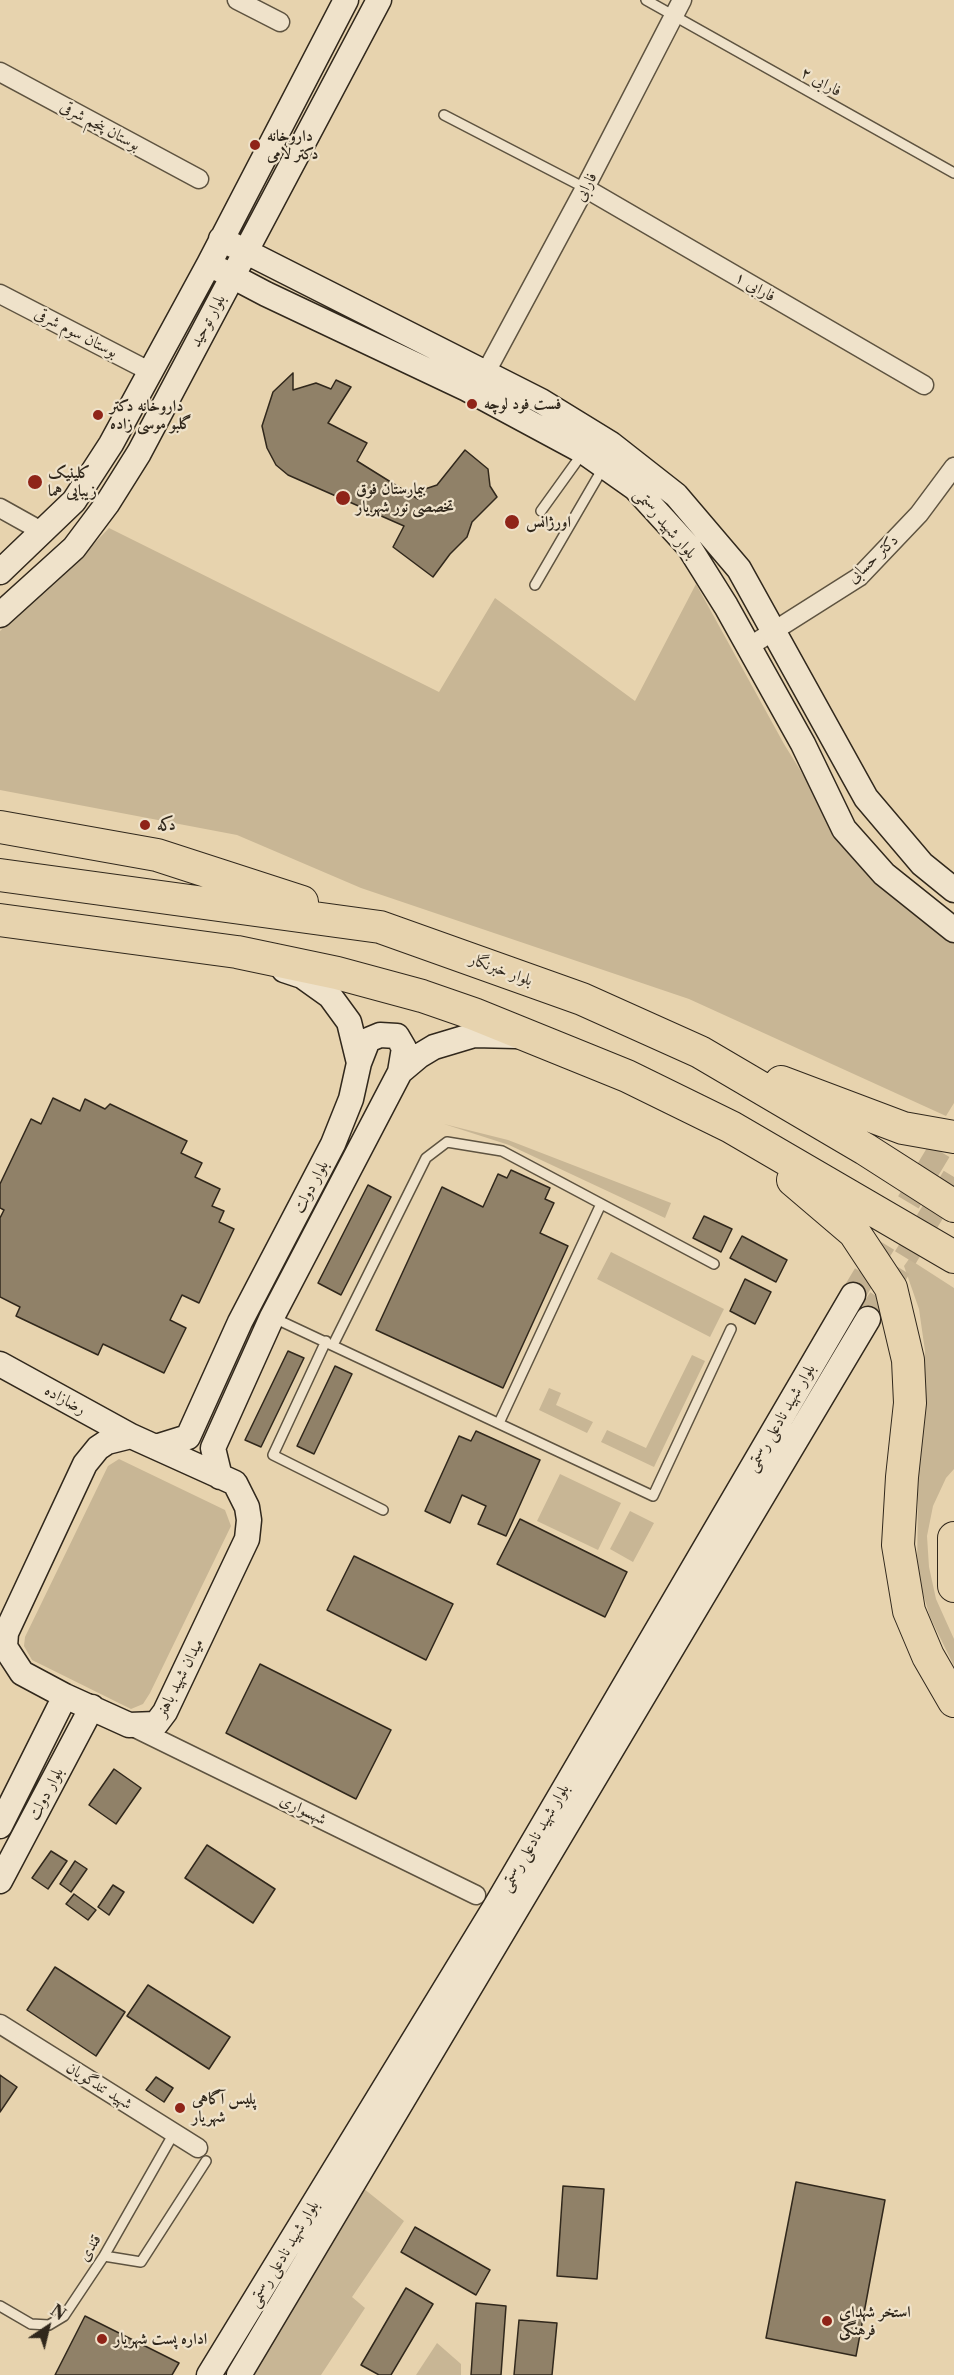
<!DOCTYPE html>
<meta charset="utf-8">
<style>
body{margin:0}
#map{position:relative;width:954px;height:2375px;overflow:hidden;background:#e7d3ae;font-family:"Libre Caslon Text",serif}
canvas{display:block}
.north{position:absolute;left:18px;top:2297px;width:60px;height:60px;-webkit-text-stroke:4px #efe2ca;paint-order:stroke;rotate:35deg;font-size:16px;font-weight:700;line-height:24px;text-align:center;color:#31281c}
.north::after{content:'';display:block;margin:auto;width:21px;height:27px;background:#31281c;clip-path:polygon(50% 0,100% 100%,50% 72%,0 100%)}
</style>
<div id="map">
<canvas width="954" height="2375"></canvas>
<div class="north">N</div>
</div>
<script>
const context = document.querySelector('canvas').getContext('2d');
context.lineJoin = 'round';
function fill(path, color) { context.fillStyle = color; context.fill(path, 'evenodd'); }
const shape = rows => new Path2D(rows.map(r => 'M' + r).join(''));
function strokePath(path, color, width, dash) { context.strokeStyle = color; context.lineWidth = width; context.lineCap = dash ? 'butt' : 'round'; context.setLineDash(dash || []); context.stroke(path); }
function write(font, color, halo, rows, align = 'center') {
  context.font = font + ' "Libre Caslon Text",Amiri,serif'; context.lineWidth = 4.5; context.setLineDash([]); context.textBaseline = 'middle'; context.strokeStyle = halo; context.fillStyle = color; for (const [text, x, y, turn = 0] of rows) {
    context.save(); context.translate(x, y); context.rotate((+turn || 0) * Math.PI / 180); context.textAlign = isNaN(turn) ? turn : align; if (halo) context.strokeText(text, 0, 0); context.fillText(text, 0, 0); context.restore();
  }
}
const green = shape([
 [109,528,439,692,495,598,635,701,696,584,784,744,847,846,954,942,954,1103,946,1116,689,999,361,888,237,835,0,790,0,631,66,573],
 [444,1124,508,1140,671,1203,665,1218,509,1145],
 [611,1252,724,1309,710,1337,597,1279],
 [909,1259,954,1288,954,1469,946,1478,933,1506,927,1536,929,1567,936,1599,954,1639,954,1666,930,1617,917,1573,918,1489,925,1351,919,1309,904,1266],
 [692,1355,705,1361,654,1467,601,1442,607,1430,646,1448],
 [549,1388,561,1393,556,1405,593,1422,587,1433,539,1410],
 [119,1459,225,1510,231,1526,150,1693,143,1704,131,1709,32,1660,24,1646,25,1637,108,1466],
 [560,1474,621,1503,598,1550,537,1521],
 [630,1511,654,1523,633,1562,610,1549],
 [363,2188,404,2221,352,2297,365,2308,321,2375,251,2375],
 [437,2343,461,2364,461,2375,416,2375]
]);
const building = shape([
 [293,373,293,390,316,383,331,389,336,380,351,387,328,423,367,443,357,461,418,499,422,490,437,485,465,450,488,469,490,486,497,497,472,522,467,537,450,554,433,577,393,547,404,526,288,475,276,465,267,448,262,426,273,392,293,373],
 [53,1098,80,1111,85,1099,105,1109,110,1104,187,1141,181,1153,202,1163,195,1177,220,1189,212,1206,224,1211,219,1222,234,1229,199,1303,182,1295,170,1320,186,1328,164,1373,103,1344,98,1355,16,1316,20,1307,0,1297,0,1218,4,1210,0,1208,0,1184,31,1119,41,1124,53,1098],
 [511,1170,550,1188,545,1199,554,1203,540,1233,568,1246,503,1388,376,1330,442,1187,483,1207,498,1174,507,1178,511,1170],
 [368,1185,391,1197,341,1295,318,1283,368,1185],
 [704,1216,732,1229,721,1252,693,1238,704,1216],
 [742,1236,787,1260,776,1282,730,1258,742,1236],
 [745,1279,771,1292,755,1324,730,1311,745,1279],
 [288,1351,304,1358,261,1447,245,1440,288,1351],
 [335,1366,352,1374,314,1454,297,1446,335,1366],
 [476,1431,540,1460,506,1536,478,1524,486,1506,462,1495,450,1523,425,1511,459,1436,471,1441,476,1431],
 [520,1519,627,1572,605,1617,497,1564,520,1519],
 [354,1556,453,1604,426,1660,327,1610,354,1556],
 [260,1664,391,1730,356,1799,226,1733,260,1664],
 [114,1769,141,1788,116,1824,89,1805,114,1769],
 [207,1845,275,1889,253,1923,185,1878,207,1845],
 [51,1851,67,1861,48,1889,32,1878,51,1851],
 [75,1861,87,1869,71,1892,60,1884,75,1861],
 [113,1885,124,1892,109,1915,98,1907,113,1885],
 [74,1894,96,1910,88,1920,66,1904,74,1894],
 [55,1967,125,2012,96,2056,27,2010,55,1967],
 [148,1985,230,2037,209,2069,127,2016,148,1985],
 [0,2075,17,2087,0,2112,0,2075],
 [156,2077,173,2088,164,2102,146,2090,156,2077],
 [796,2182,885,2200,856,2356,766,2338,796,2182],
 [563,2186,604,2189,597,2279,557,2276,563,2186],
 [415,2227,490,2270,476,2295,401,2252,415,2227],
 [406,2288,433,2304,391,2375,379,2375,361,2365,406,2288],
 [476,2303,506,2306,501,2375,471,2375,476,2303],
 [85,2316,179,2363,172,2375,55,2375,85,2316],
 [519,2320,557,2323,552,2375,514,2375,519,2320]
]);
const secondaryTunnel = shape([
 [853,1295,954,1126],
 [868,1319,954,1177]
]);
const lane = shape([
 [646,0,954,173],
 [444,115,585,188],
 [541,511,582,454],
 [535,585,603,468],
 [274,1318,653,1496,731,1329],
 [326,1341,273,1455,383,1510],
 [333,1345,426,1158,447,1142,502,1151,714,1264],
 [499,1423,601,1204],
 [104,2256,141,2262,206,2161],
 [0,2306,31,2324,49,2325,64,2316,104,2256,174,2133]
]);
const street = shape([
 [237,0,280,22],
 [0,72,199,179],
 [585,188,924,385],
 [0,294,151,372],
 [486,372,585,188,682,0],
 [0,508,43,532],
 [750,646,859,577,919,514,954,467],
 [131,1726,476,1895],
 [0,2024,198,2148]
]);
const secondary = shape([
 [221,239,541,401,611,444,676,495,739,569,866,798,922,864,954,890],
 [209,264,266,294,467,389,584,452,635,488,689,547,726,606,803,744,844,829,884,874,954,930],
 [0,572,74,501,111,444,209,264,346,0],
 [0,615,74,548,107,504,139,453,379,0],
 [359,1063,368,1040,380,1035,397,1036,404,1048,400,1072],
 [0,1364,131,1436],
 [131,1436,235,1483,247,1507,249,1520,247,1539,165,1712,156,1724,129,1725,65,1696,22,1673,5,1647,6,1633,85,1464,98,1448,107,1442,131,1436],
 [156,1447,188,1437,240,1322,333,1144,351,1099,359,1063,349,1022,330,996,302,976,284,970],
 [220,1477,213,1448,272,1317,400,1072,419,1056,434,1047,474,1035,516,1036],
 [0,1826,65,1696],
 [0,1881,92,1707],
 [209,2375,495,1907,853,1295],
 [239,2375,868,1319]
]);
const highway = shape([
 [0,827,157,855,302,902],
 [0,875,380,927,582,999,700,1052,865,1149,954,1206],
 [0,920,237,952,337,973,422,996,474,1014,627,1076,731,1127,954,1257],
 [781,1082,903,1128,954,1137],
 [793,1180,854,1232,891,1288,908,1360,910,1403,902,1477,898,1545,909,1611,928,1656,954,1701],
 [954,1538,954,1586]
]);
const markers = [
 [255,145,6,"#8f2418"],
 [472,404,6,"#8f2418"],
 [98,415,6,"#8f2418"],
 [35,482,8,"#8f2418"],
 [343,498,8,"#8f2418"],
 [512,522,8,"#8f2418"],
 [145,825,6,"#8f2418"],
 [180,2108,6,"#8f2418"],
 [827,2321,6,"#8f2418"],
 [102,2339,6,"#8f2418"]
];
const streetNames = [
 ["فارابی ۲",821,82,29],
 ["بوستان پنجم شرقی",100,126,28],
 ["فارابی",586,187,-62],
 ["فارابی ۱",755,287,30],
 ["بلوار توحید",208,321,-62],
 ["بوستان سوم شرقی",76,333,27],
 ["بلوار شهید رستمی",665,524,49],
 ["دکتر حسابی",873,559,-43],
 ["بلوار خبرنگار",501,970,20],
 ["بلوار دولت",311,1187,-62],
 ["رضازاده",65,1400,29],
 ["بلوار شهید نادعلی رستمی",781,1418,-60],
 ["میدان شهید باهنر",180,1678,-63],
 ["بلوار دولت",46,1794,-62],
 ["شهسواری",303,1810,26],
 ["بلوار شهید نادعلی رستمی",535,1838,-60],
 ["شهید تندگویان",99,2086,32],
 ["قندی",90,2248,-58],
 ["بلوار شهید نادعلی رستمی",284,2254,-59]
];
const poiNames = [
 ["داروخانه",267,136],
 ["دکتر لامی",267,154],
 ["فست فود لوچه",484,404],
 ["داروخانه دکتر",110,406],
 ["گلبو موسی زاده",110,424],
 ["کلینیک",48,473],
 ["زیبایی هما",48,491],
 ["بیمارستان فوق",356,489],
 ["تخصصی نور شهریار",356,507],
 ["اورژانس",526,522],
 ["دکه",157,825],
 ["پلیس آگاهی",192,2099],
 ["شهریار",192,2117],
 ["استخر شهدای",839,2312],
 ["فرهنگی",839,2330],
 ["اداره پست شهریار",114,2339]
];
fill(green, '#c8b695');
fill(building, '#908168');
strokePath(building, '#31281c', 1.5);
strokePath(secondaryTunnel, '#c3b191', 24, [24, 12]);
strokePath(lane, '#5e5340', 12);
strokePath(street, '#5e5340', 21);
strokePath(secondary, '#31281c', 27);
strokePath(highway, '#31281c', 34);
strokePath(lane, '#efe2ca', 9);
strokePath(street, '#efe2ca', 18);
strokePath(secondary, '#efe2ca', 24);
strokePath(highway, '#e7d3ae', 32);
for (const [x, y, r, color] of markers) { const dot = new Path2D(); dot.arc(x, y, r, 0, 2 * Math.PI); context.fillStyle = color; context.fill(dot); strokePath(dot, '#efe2ca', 2); }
write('16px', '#31281c', '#efe2ca', streetNames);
write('bold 16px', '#31281c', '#efe2ca', poiNames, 'left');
</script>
